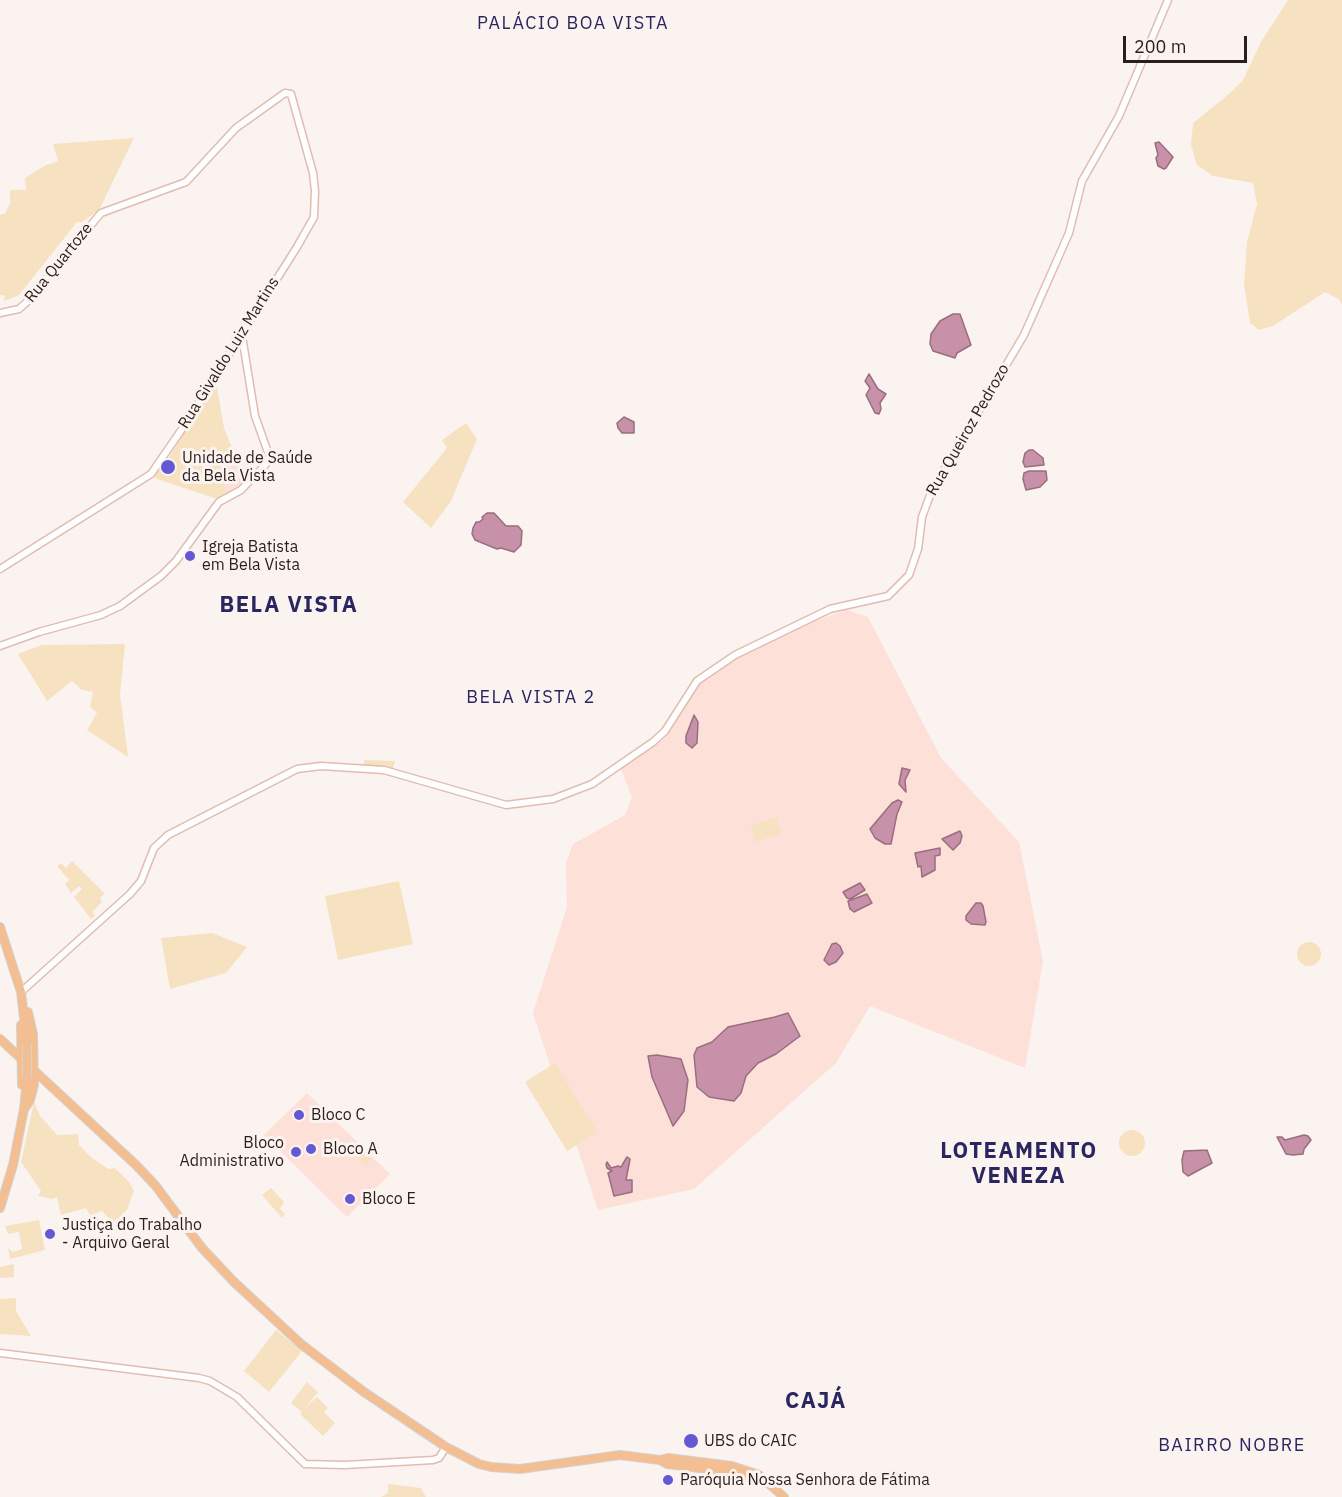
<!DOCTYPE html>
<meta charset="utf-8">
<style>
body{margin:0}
#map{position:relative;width:1342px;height:1497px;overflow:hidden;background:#fbf3f0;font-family:"IBM Plex Sans",sans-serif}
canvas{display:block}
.scale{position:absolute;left:1123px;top:36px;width:124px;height:27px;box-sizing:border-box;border:3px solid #2c1e1a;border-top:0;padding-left:8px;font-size:18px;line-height:21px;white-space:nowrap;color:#2c1e1a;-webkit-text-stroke:4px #fbf3f0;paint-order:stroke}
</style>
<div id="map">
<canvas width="1342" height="1497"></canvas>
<div class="scale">200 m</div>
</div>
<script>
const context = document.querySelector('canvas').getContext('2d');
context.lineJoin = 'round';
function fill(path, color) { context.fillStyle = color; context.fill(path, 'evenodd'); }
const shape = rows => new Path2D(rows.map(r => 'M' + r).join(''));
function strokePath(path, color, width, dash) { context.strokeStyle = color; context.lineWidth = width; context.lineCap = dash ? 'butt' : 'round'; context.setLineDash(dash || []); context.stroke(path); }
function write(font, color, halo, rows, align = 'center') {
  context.font = font + ' "IBM Plex Sans",sans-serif'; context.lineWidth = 6; context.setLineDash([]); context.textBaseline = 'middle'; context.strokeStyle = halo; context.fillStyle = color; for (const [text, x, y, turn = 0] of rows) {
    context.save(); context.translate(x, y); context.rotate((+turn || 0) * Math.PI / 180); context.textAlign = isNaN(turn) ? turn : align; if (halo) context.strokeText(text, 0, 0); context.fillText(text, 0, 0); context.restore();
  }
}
const built = shape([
 [236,458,246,483,227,496,217,464],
 [847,610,868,617,941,758,1019,842,1043,961,1025,1068,870,1006,836,1063,694,1189,598,1210,533,1013,567,907,566,863,573,844,625,815,632,797,621,768,664,739,696,685,723,665,769,640,784,636,815,621],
 [307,1093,390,1174,347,1217,264,1135]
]);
const green = shape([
 [1288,0,1342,0,1342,305,1339,299,1325,292,1273,326,1259,330,1250,323,1244,284,1247,242,1257,204,1253,183,1213,176,1197,165,1191,145,1193,123,1229,94,1243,80,1261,42],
 [134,138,99,210,82,222,77,222,19,295,4,301,5,296,0,295,0,215,5,214,10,203,10,190,26,190,25,178,44,166,58,161,53,144],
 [214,386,217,387,224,428,236,458,218,465,227,496,217,499,157,479,153,475,168,459,211,388],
 [466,423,477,439,451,501,431,528,403,502,447,448,442,440],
 [125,644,120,694,128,757,87,730,97,713,90,707,93,692,82,690,72,681,47,701,18,654,42,645],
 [364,760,395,761,393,768,364,766],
 [776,817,782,833,756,842,750,826],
 [72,861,105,894,100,897,102,902,92,912,95,916,91,919,74,897,82,889,79,886,71,893,65,884,69,880,57,866,61,863,66,868],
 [399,881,413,944,338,960,325,896],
 [212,933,247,947,226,973,170,989,161,938],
 '1297 954a12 12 0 1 1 24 0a12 12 0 1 1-24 0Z',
 [555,1063,597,1132,567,1151,525,1082],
 [34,1102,40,1116,57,1135,78,1134,79,1145,92,1158,108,1169,115,1168,129,1182,134,1191,127,1210,113,1223,102,1211,90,1215,86,1208,61,1215,57,1197,52,1199,38,1196,41,1191,21,1162],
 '1119 1143a13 13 0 1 1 26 0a13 13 0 1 1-26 0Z',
 [357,1143,372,1159,365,1165,350,1150],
 [271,1188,284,1202,280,1209,285,1214,282,1218,262,1195],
 [39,1220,45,1250,10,1259,8,1248,13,1252,22,1249,19,1232,8,1234,5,1226],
 [14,1264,14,1277,0,1278,0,1267],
 [16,1298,16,1311,31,1336,0,1334,0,1299],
 [276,1330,302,1351,269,1392,244,1371],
 [307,1382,318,1392,305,1408,317,1397,328,1408,324,1412,335,1423,323,1436,300,1414,302,1412,291,1403],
 [388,1484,421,1488,426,1497,381,1497,388,1493]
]);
const water = shape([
 [1159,142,1173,157,1166,168,1164,169,1158,166,1156,158,1158,155,1155,143,1159,142],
 [953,314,960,314,971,345,957,353,955,358,933,351,930,344,931,334,940,321,953,314],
 [869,374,878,389,886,394,880,403,881,409,879,414,875,413,866,395,870,388,865,381,869,374],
 [624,417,634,422,634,433,622,433,618,428,617,423,624,417],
 [1029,450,1033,450,1043,458,1044,465,1025,467,1023,462,1025,453,1029,450],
 [1029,471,1046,471,1047,480,1040,487,1026,490,1023,479,1024,473,1029,471],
 [487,513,494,513,506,526,518,526,522,531,521,545,514,552,501,548,497,549,475,540,472,534,473,528,476,522,479,522,483,519,482,517,487,513],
 [694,715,698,722,697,743,692,748,686,743,686,736,694,715],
 [902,768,910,770,905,780,906,792,899,784,902,768],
 [898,800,902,802,897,814,891,844,885,844,875,838,870,829,892,803,898,800],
 [960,831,962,836,960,843,953,850,942,839,960,831],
 [940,848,940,855,935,856,935,870,922,877,921,866,918,867,915,853,940,848],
 [860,883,865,890,850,899,847,898,843,892,860,883],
 [867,894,872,903,854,912,850,909,848,901,867,894],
 [976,903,981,903,983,906,986,922,985,925,971,924,966,920,966,916,976,903],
 [836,943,840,946,843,953,836,962,829,965,824,960,832,944,836,943],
 [788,1013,800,1036,776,1054,758,1063,746,1076,741,1093,734,1101,709,1097,697,1087,694,1055,697,1048,712,1042,728,1027,775,1017,788,1013],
 [657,1055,681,1059,688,1080,684,1111,673,1126,652,1077,648,1056,657,1055],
 [1304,1135,1308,1136,1311,1140,1304,1149,1303,1154,1293,1155,1286,1154,1277,1137,1282,1137,1285,1140,1304,1135],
 [1207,1150,1212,1163,1188,1176,1183,1172,1182,1160,1184,1151,1207,1150],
 [627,1157,630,1159,626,1180,632,1180,632,1192,614,1196,608,1173,612,1171,607,1168,606,1164,607,1162,611,1168,618,1166,621,1167,627,1157]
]);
const minor = shape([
 [0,313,19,309,28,301,101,213,186,182,236,128,285,93,291,94,313,173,315,191,314,217,297,247,182,429,151,474,0,569],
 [0,646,39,632,101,615,120,606,161,576,176,561,219,502,241,490,266,464,270,458,255,416,242,336],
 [21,992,130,894,141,881,154,848,168,835,297,769,321,766,384,770,506,805,553,799,592,784,653,742,665,731,697,681,735,655,830,609,888,596,909,575,918,549,922,517,932,490,1024,335,1069,233,1082,181,1119,116,1168,0],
 [0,1353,199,1378,210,1381,237,1397,305,1464,345,1465,433,1460,439,1458,446,1447]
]);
const major = shape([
 [0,927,21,992,27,1044],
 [21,1025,22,1085],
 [0,1039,136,1165,155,1185,202,1248,233,1281,301,1344,364,1392,446,1447,479,1464,491,1467,520,1469,620,1455,660,1460,668,1458,732,1466,759,1475,784,1497],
 [25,1108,30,1100,34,1085,33,1034,28,1012],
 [0,1208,13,1165,24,1109,27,1078],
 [660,1460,667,1464,730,1472,764,1480]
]);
const majorBridge = shape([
 [27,1044,27,1078]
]);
const markers = [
 [168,467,8,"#6359d2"],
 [190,556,6,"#6359d2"],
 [299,1115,6,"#6359d2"],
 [311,1149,6,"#6359d2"],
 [296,1152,6,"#6359d2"],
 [350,1199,6,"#6359d2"],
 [50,1234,6,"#6359d2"],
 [691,1441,8,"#6359d2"],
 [668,1480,6,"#6359d2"]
];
const streetNames = [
 ["Rua Quartoze",59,263,-51],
 ["Rua Givaldo Luiz Martins",229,353,-58],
 ["Rua Queiroz Pedrozo",968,430,-60]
];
const poiNames = [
 ["Unidade de Saúde",182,458],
 ["da Bela Vista",182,476],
 ["Igreja Batista",202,547],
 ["em Bela Vista",202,565],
 ["Bloco C",311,1115],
 ["Bloco",284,1143,"right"],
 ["Administrativo",284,1161,"right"],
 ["Bloco A",323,1149],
 ["Bloco E",362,1199],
 ["Justiça do Trabalho",62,1225],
 ["- Arquivo Geral",62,1243],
 ["UBS do CAIC",704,1441],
 ["Paróquia Nossa Senhora de Fátima",680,1480]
];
const neighbourhoodNames = [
 ["PALÁCIO BOA VISTA",573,24],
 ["BELA VISTA 2",531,698],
 ["BAIRRO NOBRE",1232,1446]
];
const districtNames = [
 ["BELA VISTA",289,606],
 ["LOTEAMENTO",1019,1152],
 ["VENEZA",1019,1177],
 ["CAJÁ",816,1402]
];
fill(built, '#fde0d8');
fill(green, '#f6e2c1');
fill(water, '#c891aa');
strokePath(water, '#996e7f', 1.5);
strokePath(minor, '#e2bcb1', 9);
strokePath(major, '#d5d2d1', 10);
strokePath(minor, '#fff', 6);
strokePath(major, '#f2be92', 8);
strokePath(majorBridge, '#d5d2d1', 10, []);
strokePath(majorBridge, '#f2be92', 8);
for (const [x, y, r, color] of markers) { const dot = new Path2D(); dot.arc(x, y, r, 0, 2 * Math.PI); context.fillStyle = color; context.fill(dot); strokePath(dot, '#fbf3f0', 2); }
write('16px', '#2c1e1a', '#fbf3f0', streetNames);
write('16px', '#2c1e1a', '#fbf3f0', poiNames, 'left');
context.letterSpacing = '1.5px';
write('18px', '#2a2660', '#fbf3f0', neighbourhoodNames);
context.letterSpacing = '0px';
context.letterSpacing = '1.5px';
write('bold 22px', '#2a2660', '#fbf3f0', districtNames);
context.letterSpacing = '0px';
</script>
